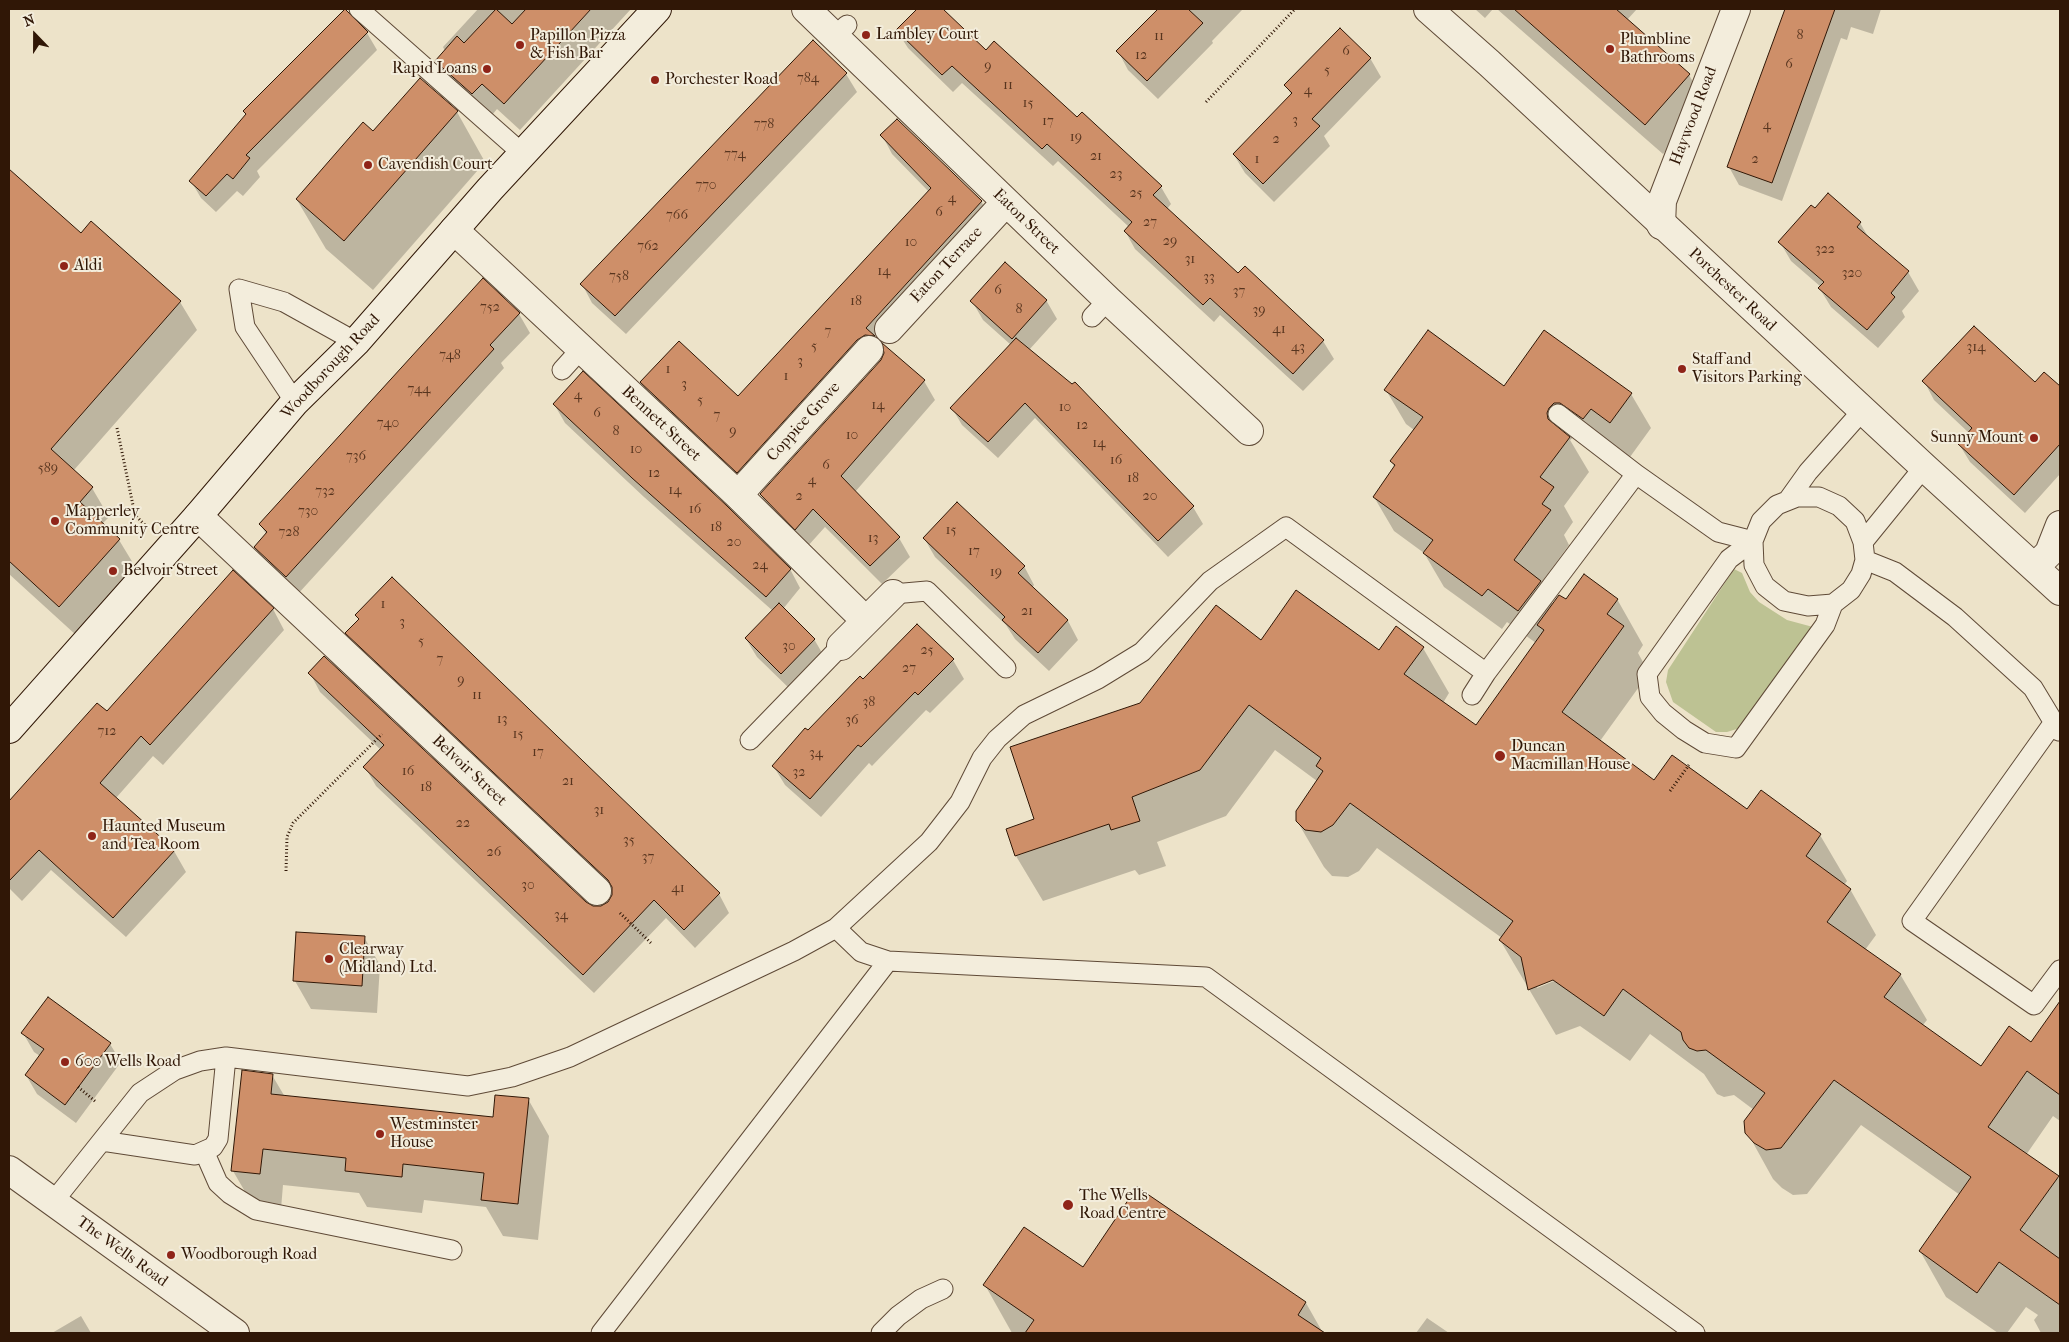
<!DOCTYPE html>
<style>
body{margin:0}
#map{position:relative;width:2069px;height:1342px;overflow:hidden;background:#ede3c9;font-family:"IM FELL French Canon",serif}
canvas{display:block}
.frame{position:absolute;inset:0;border:10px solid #301706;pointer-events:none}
.north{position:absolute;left:10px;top:10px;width:50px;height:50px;-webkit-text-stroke:4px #f3eddc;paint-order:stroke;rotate:338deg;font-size:14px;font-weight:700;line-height:20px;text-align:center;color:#301706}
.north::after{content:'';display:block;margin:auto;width:18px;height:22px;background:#301706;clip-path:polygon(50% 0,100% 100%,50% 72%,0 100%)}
</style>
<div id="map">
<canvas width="2069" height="1342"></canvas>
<div class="frame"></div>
<div class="north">N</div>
</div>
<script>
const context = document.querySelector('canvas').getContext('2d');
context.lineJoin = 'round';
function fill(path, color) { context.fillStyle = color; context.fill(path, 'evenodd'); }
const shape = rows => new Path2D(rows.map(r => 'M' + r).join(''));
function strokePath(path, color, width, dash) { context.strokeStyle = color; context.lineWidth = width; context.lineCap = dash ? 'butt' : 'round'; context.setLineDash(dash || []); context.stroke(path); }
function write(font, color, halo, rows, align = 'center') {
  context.font = font + ' "IM FELL French Canon",serif'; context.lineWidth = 4; context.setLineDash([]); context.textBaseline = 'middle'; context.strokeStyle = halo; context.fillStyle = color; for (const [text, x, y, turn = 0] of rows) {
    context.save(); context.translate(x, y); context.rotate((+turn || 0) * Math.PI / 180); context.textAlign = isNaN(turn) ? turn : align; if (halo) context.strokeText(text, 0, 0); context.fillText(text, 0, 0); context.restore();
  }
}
const green = shape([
 [1734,569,1742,573,1750,592,1759,602,1787,620,1813,627,1740,728,1727,732,1716,732,1673,702,1666,682,1668,670]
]);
const shadow = shape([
 [478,9,631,9,520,130,497,109,488,120,452,88,436,61,445,51,443,47],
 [918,9,941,9,986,52,1077,119,1161,187,1171,204,1167,209,1238,275,1245,268,1323,341,1334,359,1303,391,1220,315,1214,322,1135,249,1125,231,1129,227,1058,161,1053,166,962,83,953,92,908,48,897,31],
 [1159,9,1243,9,1212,41,1213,43,1158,99,1128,70,1118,51],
 [1475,9,1493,9,1485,18],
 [1497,9,1637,9,1627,20,1689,75,1707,105,1663,154],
 [1793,9,1881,9,1873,34,1851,27,1847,40,1841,38,1782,201,1739,185,1729,167],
 [345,10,367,33,377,50,257,171,260,177,243,196,237,191,216,212,201,198,191,181,247,116,244,111],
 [1370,58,1381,77,1324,136,1330,146,1274,202,1245,173,1234,155,1292,96,1286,86],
 [846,74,857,92,626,334,592,303,582,284],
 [457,112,485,162,373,290,326,249,297,200,373,133],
 [882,135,981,201,992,220,878,344,884,354,876,353,748,490,652,401,642,383,738,398,929,192,892,154],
 [9,171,81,235,180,302,197,330,74,470,92,488,109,517,102,524,119,540,136,568,76,635,9,574,9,433,22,418,9,406],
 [1860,223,1870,240,1908,272,1919,291,1902,311,1905,317,1878,348,1831,307,1820,289,1821,287,1791,261,1780,242],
 [1046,300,1057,319,1029,350,1072,386,1075,383,1193,507,1203,524,1168,557,1035,418,998,458,962,425,952,408,1011,345,983,320,972,301],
 [519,314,530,333,501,363,504,368,297,595,266,566,255,547,266,534,260,524],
 [884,346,924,381,935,400,855,492,899,538,910,557,882,584,825,527,807,547,772,513,761,495,882,361,885,355],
 [2044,373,2060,388,2060,474,2025,513,1970,462,1959,444,1969,433,1934,400,1924,381,2035,383],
 [1504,387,1631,394,1651,428,1630,457,1611,443,1574,437,1570,440,1589,472,1564,506,1573,522,1564,535,1569,545,1541,583,1553,604,1566,601,1617,599,1643,645,1638,653,1649,673,1600,741,1654,782,1748,810,1761,792,1820,835,1847,881,1844,885,1850,889,1876,935,1865,950,1900,974,1927,1020,1922,1026,1981,1067,2032,1044,2060,1003,2060,1121,2053,1116,2026,1155,2058,1177,2060,1181,2060,1257,2059,1259,2060,1260,2060,1333,2041,1333,2034,1320,2038,1315,2026,1307,2007,1333,1998,1333,1946,1297,1920,1251,1960,1195,1861,1125,1807,1194,1793,1195,1782,1188,1773,1179,1747,1132,1754,1110,1734,1095,1724,1097,1717,1094,1704,1074,1650,1034,1630,1061,1580,1026,1556,1035,1500,940,1502,938,1377,848,1359,871,1348,877,1332,876,1324,867,1297,821,1317,781,1275,750,1226,816,1157,842,1166,866,1139,875,1135,870,1043,901,1016,856,1008,829,1036,820,1140,704,1261,642,1379,652,1423,648,1449,693,1443,703,1476,726,1536,643,1507,622,1502,629,1444,587,1424,553,1394,531,1374,497,1395,468,1391,461,1414,430,1406,424,1386,390],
 [1558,977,1559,979,1537,988,1537,986],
 [554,404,790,569,800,588,783,609,814,639,825,658,793,692,757,657,746,639,773,611,644,497,565,423],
 [924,538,1024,566,1034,585,1032,588,1068,621,1078,640,1049,671,1015,639,1006,625,935,557],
 [273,609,284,630,163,765,153,756,116,798,174,851,186,872,126,937,51,870,22,901,9,888,9,801,97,704,107,713],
 [347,633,719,894,729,913,695,948,666,918,594,993,376,786,365,767,381,750,320,692,310,673,586,903,593,907,601,907,609,903,613,892,358,652],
 [953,660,964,679,930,713,926,710,872,766,869,763,821,817,785,785,774,767,863,681],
 [364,937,380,965,377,1013,311,1009,295,981],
 [23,1033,110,1044,121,1062,76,1123,37,1094,26,1075,40,1056,34,1052],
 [272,1075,285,1097,494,1119,528,1099,549,1136,538,1240,503,1236,486,1207,424,1200,422,1213,367,1207,359,1193,283,1185,281,1209,254,1207,233,1171],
 [1138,1189,1306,1303,1323,1333,1012,1333,985,1285,1083,1269],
 [81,1316,91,1333,52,1333],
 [1427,1318,1449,1333,1416,1333]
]);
const building = shape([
 [345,9,368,32,246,155,250,158,233,179,227,174,206,196,189,181,246,114,243,111,345,9],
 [496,9,512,24,526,9,591,9,504,104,482,84,472,94,435,61,457,36,464,43,496,9],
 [917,9,943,9,986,50,994,41,1077,117,1082,112,1162,186,1153,195,1238,273,1245,266,1324,340,1293,374,1210,298,1203,305,1124,231,1132,222,1047,144,1042,149,952,66,942,75,896,30,917,9],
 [1158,9,1188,9,1203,23,1147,81,1116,51,1158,9],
 [1514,9,1616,9,1690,74,1645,125,1514,9],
 [1785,9,1835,9,1772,183,1727,167,1785,9],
 [1340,28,1371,58,1312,119,1320,126,1263,184,1233,154,1292,93,1284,85,1340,28],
 [813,40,847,73,615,316,580,284,813,40],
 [420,78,458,111,344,241,296,199,363,122,373,131,420,78],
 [897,119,982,201,866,328,875,336,865,335,857,340,737,473,640,382,679,341,738,396,931,188,880,135,897,119],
 [9,169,81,233,91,221,181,301,51,449,93,487,80,502,120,539,59,607,9,561,9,169],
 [1828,193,1861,222,1857,227,1909,271,1891,293,1895,297,1867,330,1818,288,1824,282,1778,242,1811,205,1815,208,1828,193],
 [1005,262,1047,300,1012,339,970,301,1005,262],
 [483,278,520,313,490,345,494,349,286,577,254,547,267,532,259,524,483,278],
 [1974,326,2035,382,2044,372,2060,386,2060,444,2014,495,1958,444,1972,428,1922,381,1974,326],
 [1428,330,1504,386,1544,330,1632,393,1610,423,1591,409,1583,419,1560,403,1554,403,1549,408,1547,413,1548,419,1570,437,1540,477,1554,487,1542,504,1551,510,1514,560,1541,581,1518,611,1488,589,1482,596,1423,553,1433,540,1373,497,1395,465,1390,461,1423,417,1384,390,1428,330],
 [1016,338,1072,384,1075,382,1194,506,1158,541,1025,403,988,442,950,408,1016,338],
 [882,343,925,380,841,476,900,537,870,566,813,509,795,530,760,494,881,360,884,353,882,343],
 [583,371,727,506,791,569,766,597,632,478,553,404,583,371],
 [957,502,1025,566,1018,573,1068,620,1038,653,1002,620,1005,617,923,538,957,502],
 [233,570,274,608,150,745,141,736,100,783,175,850,113,918,39,850,9,881,9,801,97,703,107,711,233,570],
 [1584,574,1618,599,1607,614,1624,626,1562,712,1654,780,1672,755,1747,809,1761,790,1821,834,1806,856,1851,889,1827,922,1901,974,1884,997,1981,1066,2009,1026,2031,1042,2060,1001,2060,1095,2027,1071,1988,1127,2059,1176,2020,1230,2060,1259,2060,1305,1999,1262,1977,1293,1919,1251,1971,1177,1834,1080,1781,1148,1766,1150,1754,1143,1745,1133,1744,1121,1765,1093,1706,1050,1697,1051,1689,1048,1683,1040,1681,1032,1623,989,1604,1016,1553,980,1528,990,1521,957,1499,940,1513,921,1350,803,1333,825,1321,832,1305,830,1296,821,1296,811,1323,771,1316,766,1321,758,1249,705,1200,770,1132,797,1140,821,1111,830,1109,824,1015,856,1006,829,1034,819,1010,747,1140,703,1216,605,1261,640,1296,590,1379,650,1396,626,1424,647,1404,674,1476,725,1544,630,1537,625,1559,595,1566,599,1584,574],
 [392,577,720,893,684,930,654,900,583,975,363,767,384,745,308,673,324,656,586,902,593,906,601,906,608,902,612,895,612,887,608,880,345,633,359,619,355,615,392,577],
 [779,603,815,639,781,674,745,638,779,603],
 [917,624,954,659,918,695,915,692,861,747,858,745,810,799,772,766,805,728,808,730,860,676,863,679,917,624],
 [296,932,365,936,362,986,293,981,296,932],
 [48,997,111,1043,65,1105,25,1075,44,1049,21,1033,48,997],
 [242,1070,273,1074,271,1094,493,1117,495,1095,529,1098,518,1204,481,1200,484,1173,403,1164,402,1177,345,1171,346,1158,263,1149,260,1174,231,1171,242,1070],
 [1137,1187,1306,1302,1298,1315,1325,1333,1025,1333,1034,1320,983,1285,1024,1227,1083,1267,1137,1187]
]);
const path = shape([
 [1206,102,1295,9],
 [117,428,135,515,146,526],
 [1670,791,1689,765],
 [286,871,287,837,293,823,382,734],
 [620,913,652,944],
 [78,1087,96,1102]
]);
const service = shape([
 [359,9,523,154],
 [834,37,847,25],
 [1092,317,1108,300],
 [562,370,581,349],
 [295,402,245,327,239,289,284,302,356,342],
 [1558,414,1636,474],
 [1797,497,1819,497,1839,506,1855,521,1863,542,1865,560,1861,574,1851,590,1833,604,1808,606,1784,601,1765,586,1754,565,1753,541,1761,521,1777,505,1797,497],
 [1788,500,1808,472,1862,411],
 [1753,541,1729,559,1647,674,1650,697,1663,713,1684,730,1705,743,1736,748,1825,625,1833,604],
 [1863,542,1924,467],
 [1865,560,1895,572,1955,617,2033,688,2059,731],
 [893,594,927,591,1006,668],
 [1472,695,1486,673,1636,474,1718,532,1753,541],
 [2054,722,1912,921,2034,1005,2060,970],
 [750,740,841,646],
 [836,928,861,952,888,961,1206,977,1695,1333],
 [102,1141,195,1155,213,1147,218,1139,226,1057],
 [204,1151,218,1183,230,1194,256,1210,452,1250],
 [53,1202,140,1093,175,1070,200,1061,226,1057,468,1086,512,1077,570,1057,794,951,836,928,929,842,960,802,982,758,997,739,1024,715,1098,679,1142,652,1210,581,1286,527,1486,673],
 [601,1333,888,961],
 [881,1333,898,1316,921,1299,943,1289]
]);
const minor = shape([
 [806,9,1108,300,1249,431],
 [1661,225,1662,201,1736,9],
 [454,230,738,495,866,621],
 [889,329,1006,202],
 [738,495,869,350],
 [198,516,597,891],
 [2035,567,2049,553,2060,525],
 [841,646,893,594]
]);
const tertiary = shape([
 [1428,9,1489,63,1924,467,2060,591],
 [9,1170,235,1333]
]);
const secondary = shape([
 [9,729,198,516,295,402,356,342,490,189,657,9]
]);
const markers = [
 [866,35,5,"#8f2418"],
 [520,45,5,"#8f2418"],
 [1610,49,5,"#8f2418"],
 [487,69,5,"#8f2418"],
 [655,80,5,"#8f2418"],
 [368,165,5,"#8f2418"],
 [64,266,5,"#8f2418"],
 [1682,369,5,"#8f2418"],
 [2034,438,5,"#8f2418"],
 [55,521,5,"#8f2418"],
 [113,571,5,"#8f2418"],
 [1500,756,6,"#8f2418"],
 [92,836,5,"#8f2418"],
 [329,959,5,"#8f2418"],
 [65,1062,5,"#8f2418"],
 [380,1134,5,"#8f2418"],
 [1068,1205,6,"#8f2418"],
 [171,1255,5,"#8f2418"]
];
const numberNames = [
 ["8",1800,36],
 ["11",1159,37],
 ["6",1346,52],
 ["12",1141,56],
 ["6",1789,65],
 ["9",988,67],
 ["5",1327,71],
 ["784",808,79],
 ["11",1008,86],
 ["4",1308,91],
 ["15",1028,104],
 ["3",1295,121],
 ["17",1048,122],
 ["778",764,125],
 ["4",1767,126],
 ["19",1076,138],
 ["2",1276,140],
 ["774",735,155],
 ["21",1096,157],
 ["1",1257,160],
 ["2",1755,160],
 ["23",1116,175],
 ["770",706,186],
 ["25",1136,194],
 ["4",952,199],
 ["6",939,213],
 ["766",677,216],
 ["27",1150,223],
 ["29",1170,242],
 ["10",911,243],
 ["762",648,247],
 ["322",1825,250],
 ["31",1190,260],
 ["14",884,272],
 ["320",1852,274],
 ["758",619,277],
 ["33",1209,278],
 ["6",998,291],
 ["37",1239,292],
 ["18",856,302],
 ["752",490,308],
 ["8",1019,310],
 ["39",1259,311],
 ["41",1279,330],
 ["7",828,332],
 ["5",814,347],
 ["43",1298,348],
 ["314",1976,348],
 ["748",450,356],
 ["3",800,362],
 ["1",668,370],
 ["1",786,377],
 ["3",684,385],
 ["744",419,390],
 ["4",578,396],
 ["5",700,401],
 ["14",878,406],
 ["10",1065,408],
 ["6",597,414],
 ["7",717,416],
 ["740",388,424],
 ["12",1082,426],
 ["8",616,432],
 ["9",733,432],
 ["10",852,436],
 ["14",1099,444],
 ["10",636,450],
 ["736",356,457],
 ["16",1116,461],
 ["6",826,466],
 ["589",48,469],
 ["12",654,474],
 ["18",1133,479],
 ["4",812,481],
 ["14",675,491],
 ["732",325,492],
 ["2",799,497],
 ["20",1150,497],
 ["16",695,510],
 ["730",308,512],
 ["18",716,528],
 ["15",951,531],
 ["728",289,533],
 ["13",873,539],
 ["20",734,543],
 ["17",974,552],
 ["24",760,566],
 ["19",996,573],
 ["1",383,605],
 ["21",1027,612],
 ["3",402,623],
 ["5",421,642],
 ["30",789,647],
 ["25",927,651],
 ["7",440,660],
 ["27",909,669],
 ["9",461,681],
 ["11",477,696],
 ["38",869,703],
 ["13",502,720],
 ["36",852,721],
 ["712",107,732],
 ["15",518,735],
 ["17",538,753],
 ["34",816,754],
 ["16",408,772],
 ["32",799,773],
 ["21",568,782],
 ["18",426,788],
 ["31",599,811],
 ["22",463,824],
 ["35",629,841],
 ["26",494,853],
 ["37",648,858],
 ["30",528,886],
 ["41",678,889],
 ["34",561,916]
];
const poiNames = [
 ["Lambley Court",876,35],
 ["Papillon Pizza",530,36],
 ["& Fish Bar",530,54],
 ["Plumbline",1620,40],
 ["Bathrooms",1620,58],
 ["Rapid Loans",477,69,"right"],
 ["Porchester Road",665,80],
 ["Cavendish Court",378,165],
 ["Aldi",74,266],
 ["Staff and",1692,360],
 ["Visitors Parking",1692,378],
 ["Sunny Mount",2024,438,"right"],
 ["Mapperley",65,512],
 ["Community Centre",65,530],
 ["Belvoir Street",123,571],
 ["Duncan",1511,747],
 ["Macmillan House",1511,765],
 ["Haunted Museum",102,827],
 ["and Tea Room",102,845],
 ["Clearway",339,950],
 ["(Midland) Ltd.",339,968],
 ["600 Wells Road",75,1062],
 ["Westminster",390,1125],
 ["House",390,1143],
 ["The Wells",1079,1196],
 ["Road Centre",1079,1214],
 ["Woodborough Road",181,1255]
];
const streetNames = [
 ["Haywood Road",1694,116,-69],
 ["Eaton Street",1026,222,44],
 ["Eaton Terrace",947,265,-47],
 ["Porchester Road",1732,290,43],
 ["Woodborough Road",331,367,-47],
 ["Coppice Grove",804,422,-48],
 ["Bennett Street",661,424,43],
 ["Belvoir Street",469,771,43],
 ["The Wells Road",122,1252,36]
];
fill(green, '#bdc293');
fill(shadow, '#0003');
fill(building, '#ce8f69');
strokePath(building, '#301706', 1);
strokePath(service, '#5f4a37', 21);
strokePath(minor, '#5f4a37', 30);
strokePath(tertiary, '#5f4a37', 30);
strokePath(secondary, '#301706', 30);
strokePath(path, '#301706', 3, [1, 2.5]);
strokePath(service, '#f3eddc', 19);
strokePath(minor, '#f3eddc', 28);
strokePath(tertiary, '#f3eddc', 28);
strokePath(secondary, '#f3eddc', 28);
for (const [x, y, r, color] of markers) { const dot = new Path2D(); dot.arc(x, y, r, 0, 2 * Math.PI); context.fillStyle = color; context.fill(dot); strokePath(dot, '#f3eddc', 2); }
write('14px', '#58351f', null, numberNames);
write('16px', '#301706', '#f3eddc', poiNames, 'left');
write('16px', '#301706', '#f3eddc', streetNames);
</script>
